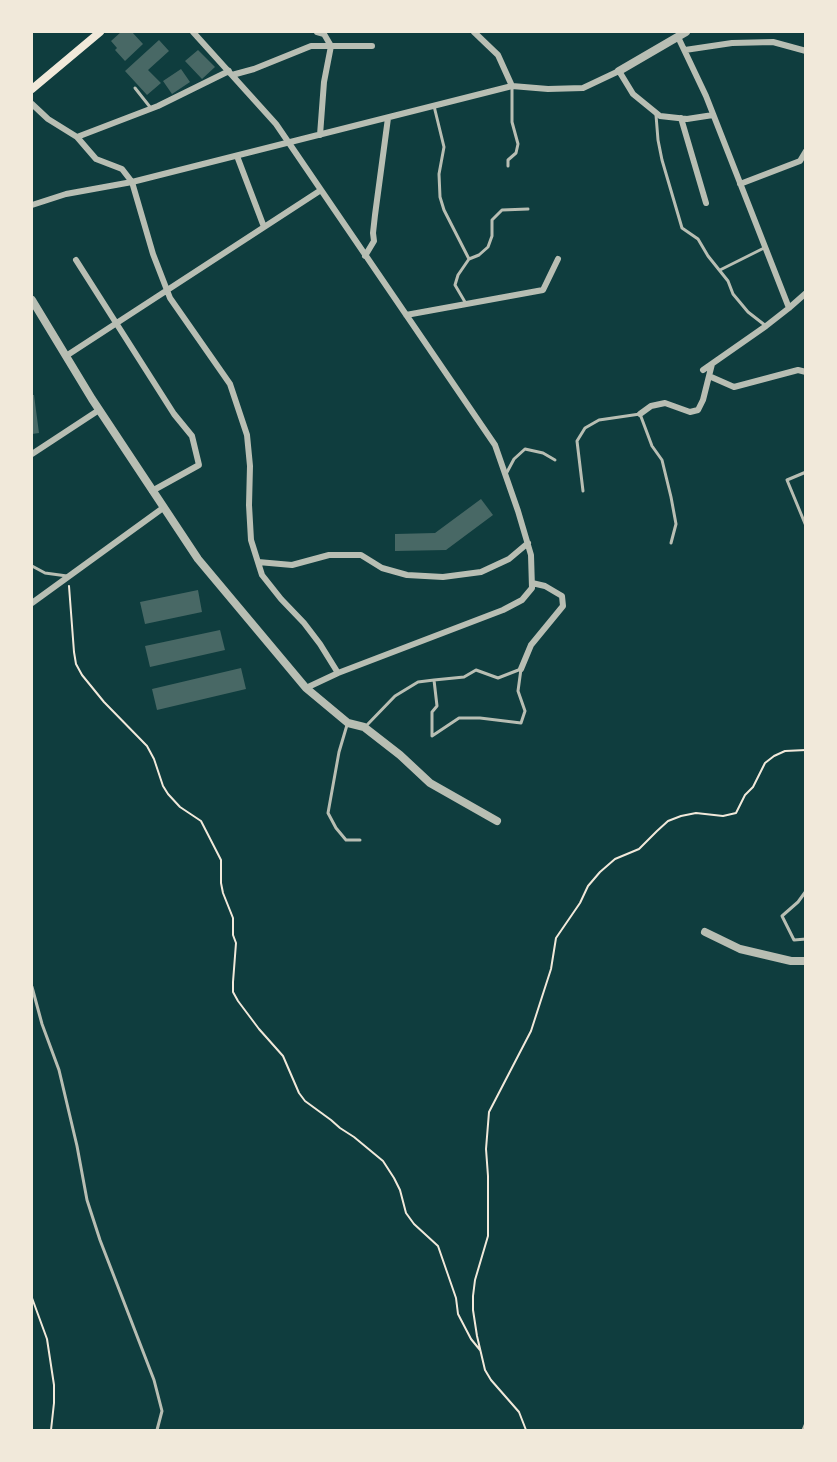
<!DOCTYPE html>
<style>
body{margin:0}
#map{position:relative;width:837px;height:1462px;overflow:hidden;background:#0f3d3e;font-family:"Exo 2",sans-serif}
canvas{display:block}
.frame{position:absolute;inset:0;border:33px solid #f1e9da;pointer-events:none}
</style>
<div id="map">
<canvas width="837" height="1462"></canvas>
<div class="frame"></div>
</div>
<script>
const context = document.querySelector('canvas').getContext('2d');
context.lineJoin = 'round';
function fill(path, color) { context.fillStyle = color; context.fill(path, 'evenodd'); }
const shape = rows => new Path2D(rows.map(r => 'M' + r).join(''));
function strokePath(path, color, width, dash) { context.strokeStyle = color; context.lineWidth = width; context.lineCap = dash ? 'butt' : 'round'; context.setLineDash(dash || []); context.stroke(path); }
const building = shape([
 [121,32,132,32,143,44,125,61,115,50,117,48,111,41],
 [159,40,169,51,148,70,161,83,147,95,125,71],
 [198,50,215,67,202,79,185,61],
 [181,69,190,82,172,94,163,81],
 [32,395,34,395,39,433,32,434],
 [481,499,493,515,446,550,395,551,395,534,435,533],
 [198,590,202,612,145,624,140,602],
 [220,630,225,650,150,667,145,646],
 [241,668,246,689,157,710,152,689]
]);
const path = shape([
 [69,586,74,652,76,664,82,675,104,702,147,746,154,759,163,786,168,794,180,807,201,821,221,860,221,883,223,893,233,918,233,935,236,943,233,982,233,992,238,1001,259,1029,283,1056,299,1093,305,1101,331,1120,340,1128,354,1137,383,1161,394,1178,400,1190,406,1213,414,1224,438,1246,456,1298,458,1314,471,1339,480,1350],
 [32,1298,47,1339,54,1385,54,1403,51,1430],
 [526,1430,519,1412,491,1380,485,1370,477,1336,473,1310,473,1296,475,1280,488,1236,488,1176,486,1149,489,1112,531,1031,551,969,556,938,580,903,588,886,600,872,615,859,639,849,657,831,668,821,681,816,696,813,723,816,736,813,745,795,753,787,765,763,774,756,785,751,806,750]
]);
const service = shape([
 [135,88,150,107],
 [434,106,444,147,439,174,440,197,444,210,469,259,458,275,455,285,465,302],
 [656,115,658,140,662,160,682,228,698,239,708,256,728,281,733,294,748,312,766,326],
 [508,166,508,160,516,153,518,144,512,122,512,86],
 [469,259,479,255,488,247,492,236,492,220,502,210,528,209],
 [720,270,764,248],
 [806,472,787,480,806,526],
 [506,474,514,459,525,449,543,453,555,460],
 [583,491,577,441,585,428,599,420,640,414,652,446,662,460,671,497,676,524,671,543],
 [32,566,45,573,67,576],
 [521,669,518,691,525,711,521,723,480,718,459,718,432,736,432,712,437,706,434,680,464,677,476,670,498,678,521,669],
 [347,725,339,752,328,813,336,828,346,840,360,840],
 [366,726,395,696,418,682,434,680],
 [806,891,798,902,782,916,794,940,806,939],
 [32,987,42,1024,59,1070,77,1146,87,1200,100,1240,154,1380,162,1411,157,1430],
 [803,1430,806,1423]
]);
const minor = shape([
 [193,32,276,124,495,445,518,511,531,555,532,588,522,600,503,610,338,673,306,688],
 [317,32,324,34,331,46,324,82,320,135],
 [474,32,498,55,512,86],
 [678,37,706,96,789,308],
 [685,50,732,43,773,42,806,51],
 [232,75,254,69,311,46,372,46],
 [32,104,48,119,77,137,96,159,122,169,132,182,153,254,170,298,230,384,247,435,250,466,249,505,251,540,262,575,281,599,304,623,320,644,338,673],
 [681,118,706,203],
 [77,137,158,106,229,71],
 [237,156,264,227],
 [740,184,800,161,806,151],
 [32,205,66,194,132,182,512,86,548,89,583,88,619,71,633,94,660,116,687,119,713,115],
 [365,256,374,241,373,233,375,215,388,118],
 [76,260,174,414,192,436,199,465,152,491],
 [406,315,543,290,558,259],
 [66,356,321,190],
 [712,364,709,376,734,387,798,370,806,372],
 [703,370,766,326,789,308,806,293],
 [640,414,651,406,665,403,690,412,698,410,703,400,709,376],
 [32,454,99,410],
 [258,562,292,565,329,555,361,555,382,568,407,575,443,577,481,572,509,559,528,543],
 [32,603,163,508],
 [521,669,531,645,563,606,562,596,545,586,532,583]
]);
const tertiary = shape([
 [619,71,686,32],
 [32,300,92,399,198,559,306,688,348,723,364,727,400,755,430,783,497,821],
 [705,932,740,949,791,961,806,961]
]);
const secondary = shape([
 [32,89,100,32]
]);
fill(building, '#486865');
strokePath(path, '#f1e9da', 2);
strokePath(service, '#b8beb3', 3);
strokePath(minor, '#b8beb3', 6);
strokePath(tertiary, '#b8beb3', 8);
strokePath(secondary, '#f1e9da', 8);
</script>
